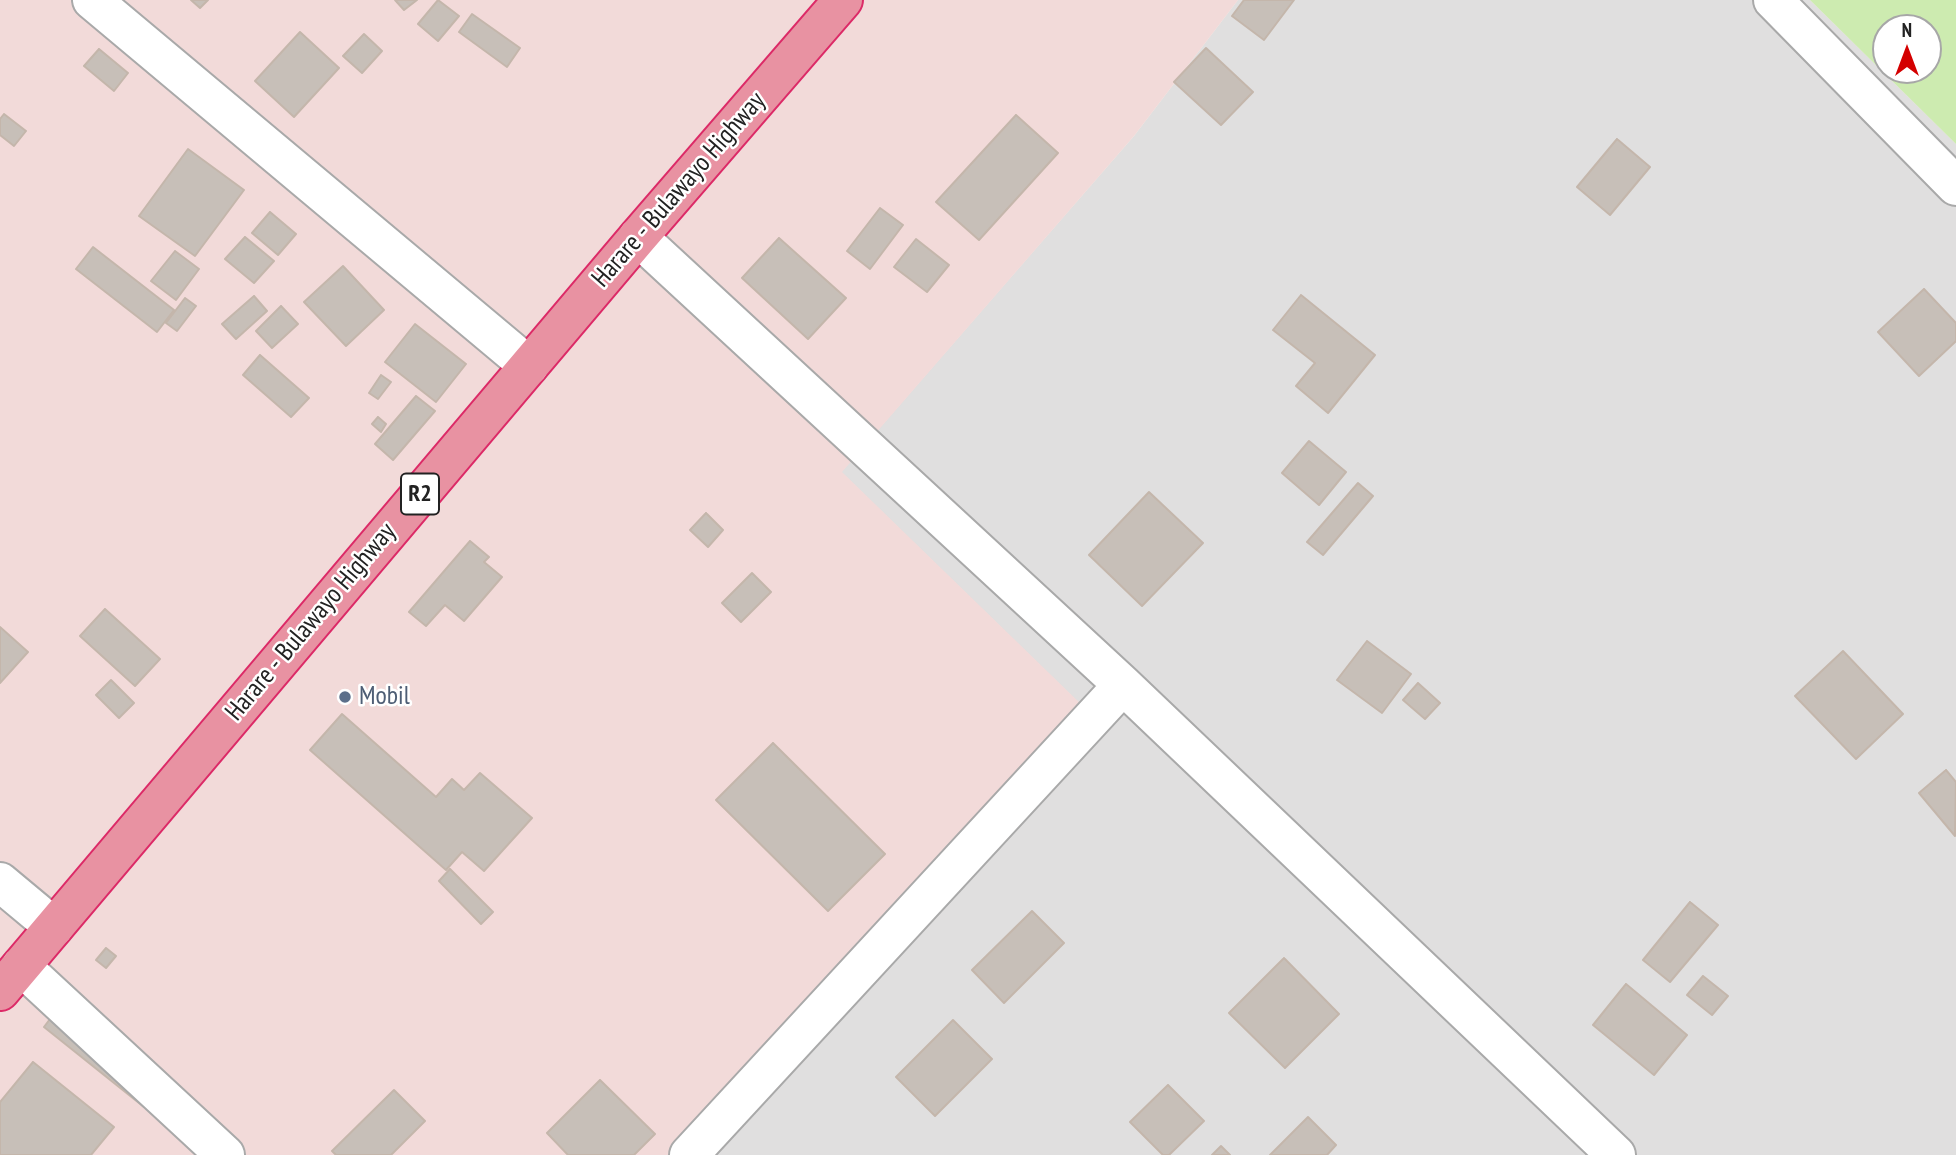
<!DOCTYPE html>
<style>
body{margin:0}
#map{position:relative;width:1956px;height:1155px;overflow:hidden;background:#f2efe9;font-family:"PT Sans Narrow",sans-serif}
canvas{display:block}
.north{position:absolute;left:1872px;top:14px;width:70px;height:70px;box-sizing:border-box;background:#fff;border:2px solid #a7a7a7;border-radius:50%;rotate:0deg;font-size:19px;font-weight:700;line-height:28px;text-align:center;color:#222}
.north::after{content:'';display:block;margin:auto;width:24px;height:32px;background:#d40000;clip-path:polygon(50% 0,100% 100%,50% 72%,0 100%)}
</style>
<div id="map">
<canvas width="1956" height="1155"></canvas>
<div class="north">N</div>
</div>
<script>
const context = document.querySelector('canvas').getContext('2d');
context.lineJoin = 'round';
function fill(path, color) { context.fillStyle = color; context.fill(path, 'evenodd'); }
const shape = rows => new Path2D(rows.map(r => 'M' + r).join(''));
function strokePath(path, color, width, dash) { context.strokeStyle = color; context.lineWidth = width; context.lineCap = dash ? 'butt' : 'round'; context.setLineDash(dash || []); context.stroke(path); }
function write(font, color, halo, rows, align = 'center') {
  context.font = font + ' "PT Sans Narrow",sans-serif'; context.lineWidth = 5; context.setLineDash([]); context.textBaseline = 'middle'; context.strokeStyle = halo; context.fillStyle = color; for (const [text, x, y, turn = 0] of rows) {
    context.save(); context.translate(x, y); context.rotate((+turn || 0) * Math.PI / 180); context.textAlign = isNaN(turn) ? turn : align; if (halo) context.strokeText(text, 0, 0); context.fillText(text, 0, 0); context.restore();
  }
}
const residential = shape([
 [1238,0,1810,0,1956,144,1956,1155,682,1155,1083,707,841,472,1134,136]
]);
const commercial = shape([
 [0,0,1238,0,1134,136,842,472,1084,707,682,1155,0,1155]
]);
const grass = shape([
 [1810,0,1956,0,1956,144],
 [1886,28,1928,28,1928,70,1886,70]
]);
const building = shape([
 [191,0,208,0,200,8,191,0],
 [395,0,417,0,404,10,395,0],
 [438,0,459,16,438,41,418,24,438,0],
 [1244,0,1294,0,1264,40,1232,16,1244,0],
 [472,14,520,48,507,67,459,32,472,14],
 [300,32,339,68,294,117,255,81,300,32],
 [364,34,382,51,362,73,343,56,364,34],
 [1206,48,1253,92,1221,125,1174,82,1206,48],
 [99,49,128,73,114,91,84,66,99,49],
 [4,114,26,131,14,146,0,135,0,119,4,114],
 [1016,115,1058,153,979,240,936,202,1016,115],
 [1617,139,1650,167,1610,215,1577,187,1617,139],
 [188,149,244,190,195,256,139,216,188,149],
 [880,208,903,225,870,269,847,251,880,208],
 [270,212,296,234,278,255,252,233,270,212],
 [245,237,274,261,254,283,225,259,245,237],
 [779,238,846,298,808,339,742,278,779,238],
 [916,239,949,265,927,292,894,267,916,239],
 [93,247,174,310,157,332,76,269,93,247],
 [175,251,199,269,176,300,151,281,175,251],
 [343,266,384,310,346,346,304,302,343,266],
 [1924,289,1956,323,1956,341,1919,376,1878,332,1924,289],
 [1301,295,1375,355,1328,413,1296,386,1315,363,1273,330,1301,295],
 [254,296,267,311,236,339,222,324,254,296],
 [185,298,196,306,177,331,166,323,185,298],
 [281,306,298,324,272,348,256,331,281,306],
 [415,324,466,364,436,402,385,362,415,324],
 [260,355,309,398,291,417,243,375,260,355],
 [381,375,391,382,378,399,369,393,381,375],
 [416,396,435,411,393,460,375,444,416,396],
 [378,417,386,424,381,432,372,424,378,417],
 [1309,441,1346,472,1319,505,1282,473,1309,441],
 [1358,483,1373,496,1323,555,1307,542,1358,483],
 [1149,492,1203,543,1142,606,1089,555,1149,492],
 [706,513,723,530,708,547,690,530,706,513],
 [470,541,489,557,484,562,502,577,464,621,445,605,426,626,409,612,470,541],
 [752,573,771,592,741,622,722,603,752,573],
 [105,609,160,659,135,686,80,636,105,609],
 [0,627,28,652,0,683,0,627],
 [1367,641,1411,674,1382,713,1337,680,1367,641],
 [1843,651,1903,714,1856,759,1795,696,1843,651],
 [111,680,134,703,119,718,96,695,111,680],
 [1418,683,1440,703,1425,719,1403,700,1418,683],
 [342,714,436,797,452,779,464,790,480,773,532,818,484,871,462,852,446,870,310,750,342,714],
 [773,743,885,854,828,911,716,800,773,743],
 [1946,770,1956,782,1955,836,1919,793,1946,770],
 [450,869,493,912,481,924,439,881,450,869],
 [1690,902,1718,925,1670,982,1643,960,1690,902],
 [1032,911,1064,943,1004,1003,972,970,1032,911],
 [106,948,116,956,106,968,96,960,106,948],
 [1284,958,1339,1014,1285,1068,1229,1013,1284,958],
 [1703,976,1728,996,1712,1015,1687,995,1703,976],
 [1626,984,1687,1035,1654,1075,1593,1025,1626,984],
 [50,1019,151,1100,144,1107,44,1027,50,1019],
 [953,1020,992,1059,935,1116,896,1077,953,1020],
 [33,1062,114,1127,91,1155,0,1155,0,1102,33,1062],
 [600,1080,655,1134,634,1155,568,1155,547,1133,600,1080],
 [1168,1085,1204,1121,1169,1155,1163,1155,1130,1122,1168,1085],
 [394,1090,425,1121,391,1155,336,1155,332,1151,394,1090],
 [1308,1117,1336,1145,1327,1155,1270,1155,1308,1117],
 [1221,1146,1230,1155,1212,1155,1221,1146]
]);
const minor = shape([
 [92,0,529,366],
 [1773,0,1956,186],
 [638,237,1123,685,1616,1155],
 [0,882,54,927],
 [21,966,225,1155],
 [689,1155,1123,685]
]);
const highway = shape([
 [0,991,638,237,843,0]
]);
const markers = [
 [345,697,7,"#5c6f8a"]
];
const shields = [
 [420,494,38]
];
const shieldNames = [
 ["R2",420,494]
];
const streetNames = [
 ["Harare - Bulawayo Highway",679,190,-49],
 ["Harare - Bulawayo Highway",311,622,-50]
];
const serviceNames = [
 ["Mobil",359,697]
];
fill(residential, '#e0dfdf');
fill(commercial, '#f2dad9');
fill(grass, '#cdebb0');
fill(building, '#c7bfb8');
strokePath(building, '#c4b6ab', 2);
strokePath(minor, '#a9a9a9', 42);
strokePath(highway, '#dc2a67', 42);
strokePath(minor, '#fff', 38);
strokePath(highway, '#e892a2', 38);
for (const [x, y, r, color] of markers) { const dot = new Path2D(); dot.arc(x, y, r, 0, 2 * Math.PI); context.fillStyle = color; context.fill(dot); strokePath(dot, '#fff', 2.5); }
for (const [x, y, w] of shields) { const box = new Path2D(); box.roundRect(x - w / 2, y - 20.5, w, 41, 5); context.fillStyle = '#fff'; context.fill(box); strokePath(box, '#222', 2); }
write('bold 24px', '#222', null, shieldNames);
write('26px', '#222', '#fff', streetNames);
write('26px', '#4e5e75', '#fff', serviceNames, 'left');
</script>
